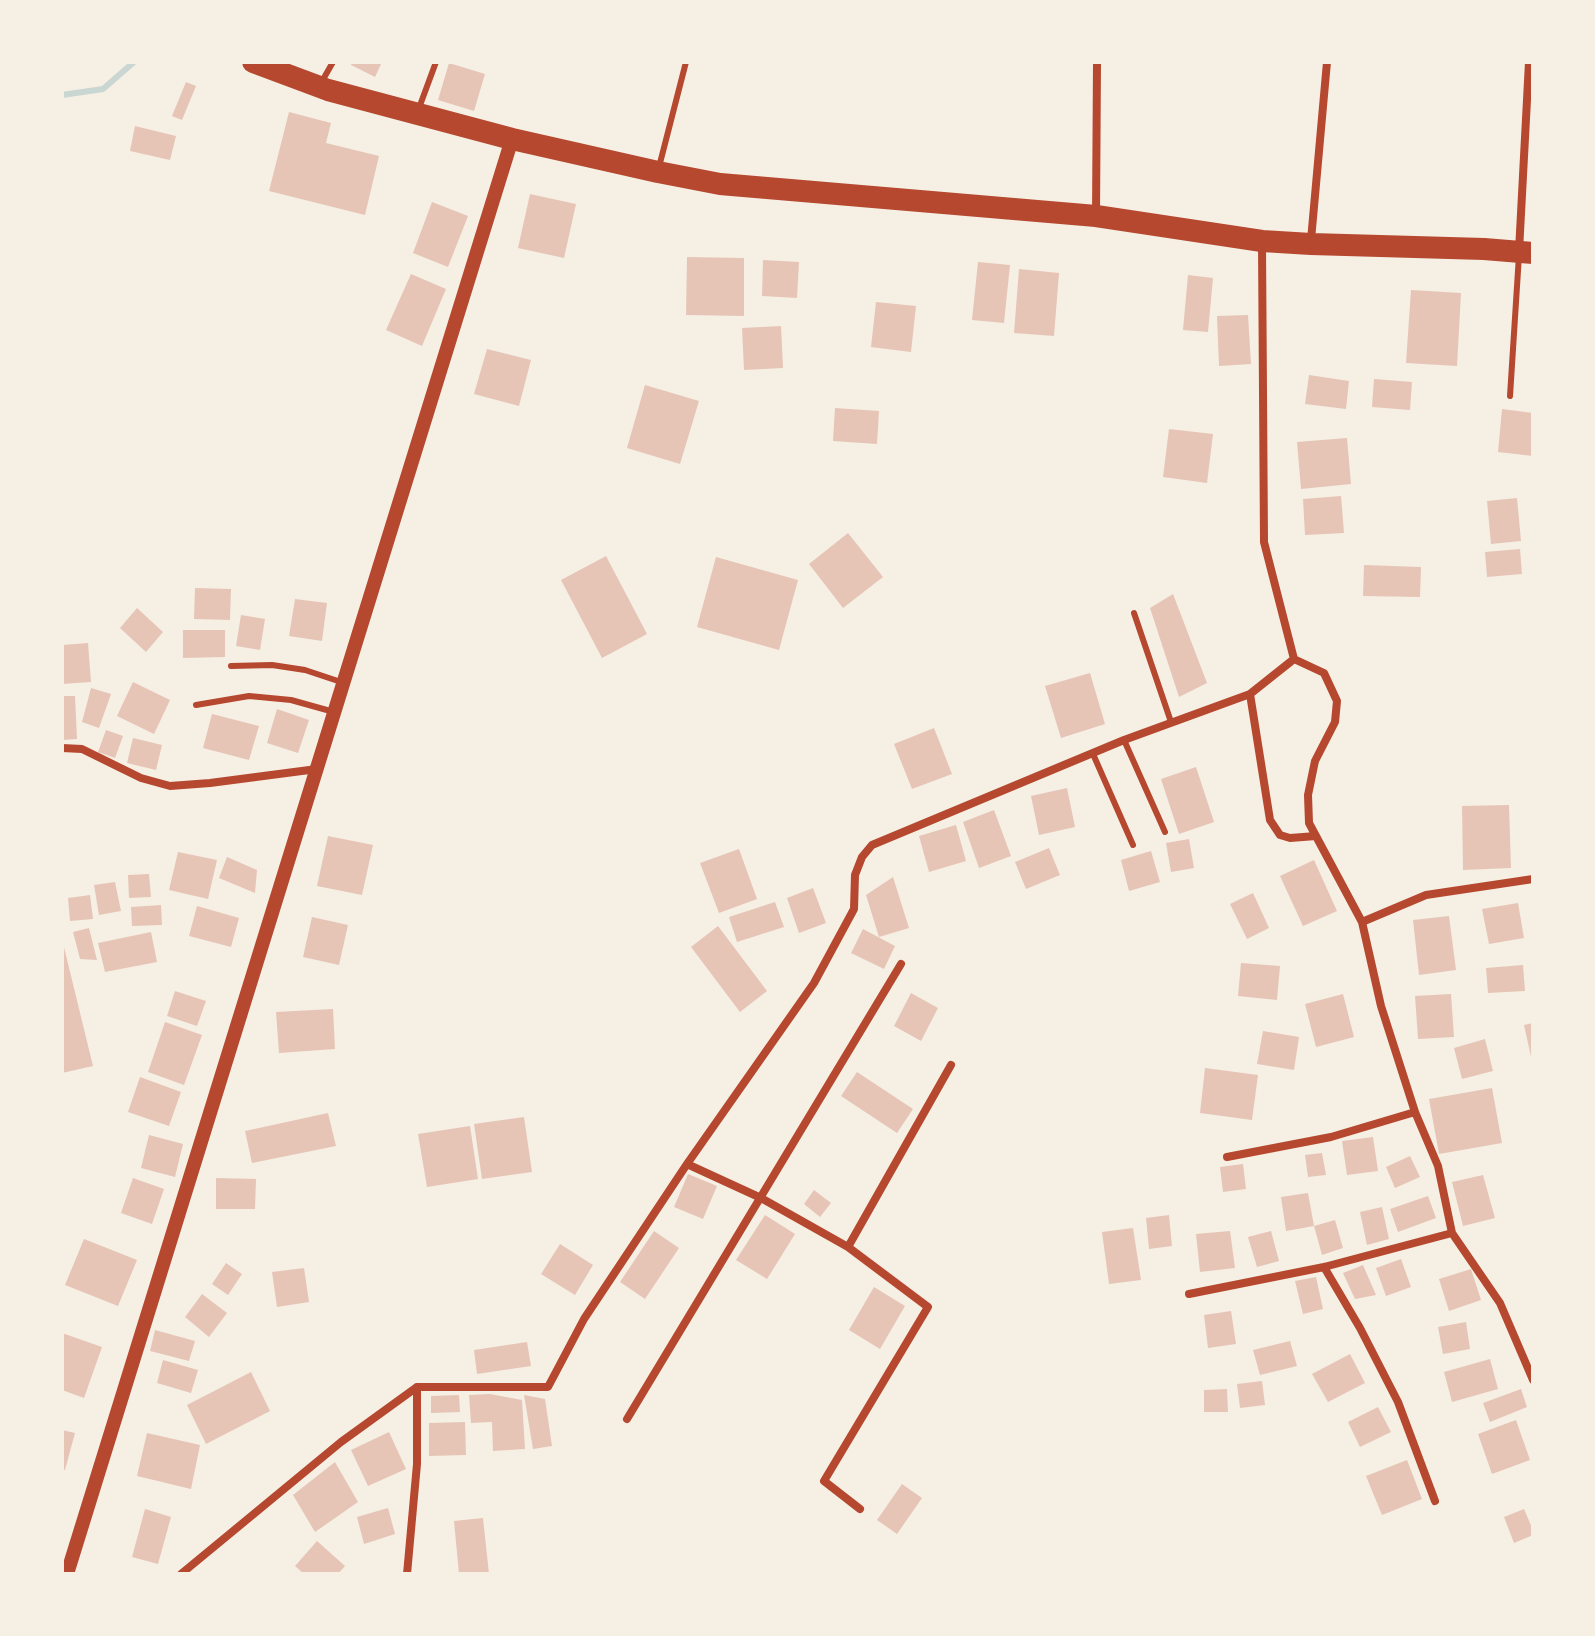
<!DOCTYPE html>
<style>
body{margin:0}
#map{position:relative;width:1595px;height:1636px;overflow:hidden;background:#f6efe4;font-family:"Public Sans",sans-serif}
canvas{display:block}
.frame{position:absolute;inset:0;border:64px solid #f6efe4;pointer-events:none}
</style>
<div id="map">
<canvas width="1595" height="1636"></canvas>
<div class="frame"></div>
</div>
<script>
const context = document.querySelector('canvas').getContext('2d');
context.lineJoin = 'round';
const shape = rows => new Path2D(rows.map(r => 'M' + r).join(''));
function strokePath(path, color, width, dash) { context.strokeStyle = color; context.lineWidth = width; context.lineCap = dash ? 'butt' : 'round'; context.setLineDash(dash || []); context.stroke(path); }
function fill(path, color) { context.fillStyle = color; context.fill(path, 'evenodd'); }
const stream = shape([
 [62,95,103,89,134,62]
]);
const building = shape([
 [352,62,382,62,375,77,351,65],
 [449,63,485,74,474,111,438,100],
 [186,82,196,86,182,120,172,116],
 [289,112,331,123,326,143,379,156,365,215,269,191],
 [135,126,176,136,170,160,130,151],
 [530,194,576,204,564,258,518,248],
 [432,202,468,216,448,267,413,253],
 [687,257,744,258,744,316,686,315],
 [763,260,799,262,797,298,762,296],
 [978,262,1010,265,1004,323,972,320],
 [1019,269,1059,273,1054,336,1014,333],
 [411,274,446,289,422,346,386,330],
 [1188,275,1213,278,1208,332,1183,330],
 [1411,290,1461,293,1457,366,1406,363],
 [876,302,916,306,911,352,871,347],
 [1248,315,1251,364,1219,366,1217,316],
 [781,326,783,368,744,370,742,328],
 [487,349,531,360,519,406,474,394],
 [1309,375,1349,381,1346,409,1305,404],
 [1374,379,1412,382,1410,410,1372,407],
 [645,385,699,401,680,464,627,448],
 [835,408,879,411,877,444,833,441],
 [1502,409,1533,413,1533,456,1498,452],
 [1169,429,1213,434,1207,483,1163,477],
 [1347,438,1351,484,1301,489,1297,442],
 [1341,496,1344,533,1305,535,1303,499],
 [1517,498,1521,541,1491,544,1487,501],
 [848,533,883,577,843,608,809,564],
 [1520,549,1522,574,1487,577,1485,552],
 [606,556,647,634,602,658,561,580],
 [716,557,798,580,779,650,697,627],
 [1364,565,1421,567,1420,597,1363,596],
 [195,588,231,589,230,620,194,619],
 [1173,594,1207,683,1179,697,1150,608],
 [295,599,327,603,322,641,289,636],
 [137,608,163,632,146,652,120,628],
 [241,615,265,619,260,650,236,646],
 [183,630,225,630,225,657,183,658],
 [88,643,91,682,62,684,62,645],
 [1090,673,1105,724,1061,738,1045,686],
 [133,682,170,700,154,734,117,716],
 [91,688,111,694,99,728,82,722],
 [62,696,75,696,77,739,62,740],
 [277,709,309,720,298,753,267,743],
 [212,714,259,726,249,760,203,748],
 [934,728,952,774,912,789,894,744],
 [106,730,123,736,115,758,98,752],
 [133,738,162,745,156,770,127,763],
 [1196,767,1214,822,1179,834,1161,779],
 [1067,788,1075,827,1039,835,1031,796],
 [1509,805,1511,868,1463,870,1462,806],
 [994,810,1011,856,979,868,963,822],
 [956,825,966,861,929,872,919,836],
 [328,836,373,845,362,895,317,886],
 [1189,839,1194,868,1171,872,1166,843],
 [1049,848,1060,875,1026,889,1015,862],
 [739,849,757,899,719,913,700,863],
 [1151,851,1160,882,1129,891,1121,860],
 [178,852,217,860,208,899,169,890],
 [227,857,257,870,255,893,219,878],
 [1314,860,1337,911,1303,926,1280,876],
 [149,874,151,897,129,898,128,875],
 [893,877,909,928,879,937,866,895],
 [115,882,121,911,99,915,94,885],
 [813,888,826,923,799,933,787,898],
 [1253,893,1269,928,1247,939,1230,904],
 [90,895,93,919,70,921,68,898],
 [775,902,784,927,737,942,729,917],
 [1518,903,1524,938,1489,944,1482,909],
 [161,905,162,925,132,926,131,907],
 [197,906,239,918,231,947,189,936],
 [1449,916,1456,970,1419,975,1413,920],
 [312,917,348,925,339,965,303,957],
 [718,926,767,991,740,1012,691,947],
 [89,928,97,960,80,959,73,932],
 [863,929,895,946,884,969,851,953],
 [151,932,157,962,105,972,98,943],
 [62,939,93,1066,62,1073],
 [1241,963,1280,966,1277,1000,1238,996],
 [1523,965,1525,991,1488,993,1486,968],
 [175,991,206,1001,197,1026,167,1016],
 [911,993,938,1008,921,1041,894,1026],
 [1343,994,1354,1037,1316,1047,1305,1004],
 [1451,994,1454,1037,1418,1039,1415,996],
 [333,1009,335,1049,279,1053,276,1012],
 [165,1022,202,1035,184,1085,148,1072],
 [1533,1023,1533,1061,1532,1061,1524,1025],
 [1263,1031,1299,1037,1294,1070,1257,1064],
 [1485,1039,1493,1071,1462,1079,1454,1048],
 [1205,1068,1258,1075,1252,1120,1200,1113],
 [857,1072,913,1109,897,1133,841,1096],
 [140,1077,181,1092,169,1126,128,1112],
 [1492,1088,1502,1143,1439,1154,1429,1099],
 [328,1113,336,1146,252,1163,245,1131],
 [524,1117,532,1172,482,1179,474,1124],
 [470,1126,478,1179,427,1187,418,1134],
 [149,1135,183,1144,175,1177,141,1168],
 [1373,1137,1378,1171,1347,1175,1342,1141],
 [1322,1153,1326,1175,1308,1177,1305,1155],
 [1410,1156,1420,1177,1395,1188,1386,1167],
 [1243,1164,1246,1189,1223,1192,1220,1167],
 [688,1174,717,1186,703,1219,674,1207],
 [1483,1175,1495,1218,1463,1226,1452,1182],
 [133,1178,164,1189,152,1224,121,1213],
 [216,1178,256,1179,255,1209,216,1209],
 [814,1190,831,1203,820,1217,804,1204],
 [1308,1193,1314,1226,1335,1220,1343,1248,1322,1255,1314,1226,1286,1231,1281,1197],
 [1428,1196,1436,1218,1398,1232,1390,1209],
 [1382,1207,1389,1239,1367,1245,1360,1212],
 [765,1215,795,1234,767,1279,736,1260],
 [1169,1215,1172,1246,1149,1249,1146,1218],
 [1133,1228,1141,1280,1109,1284,1102,1232],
 [654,1231,679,1248,645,1299,620,1282],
 [1230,1231,1235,1268,1200,1272,1196,1234],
 [1271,1231,1279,1261,1257,1267,1248,1237],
 [84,1239,137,1260,118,1306,65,1285],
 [560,1244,593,1265,575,1295,541,1274],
 [1401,1259,1411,1287,1386,1296,1376,1268],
 [226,1263,242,1274,228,1295,212,1284],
 [1363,1265,1376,1295,1355,1299,1343,1273],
 [304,1268,309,1302,277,1307,272,1272],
 [1471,1269,1481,1300,1449,1311,1439,1279],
 [1316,1277,1323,1309,1303,1314,1295,1281],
 [874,1287,905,1306,880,1349,849,1330],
 [202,1294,227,1313,209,1337,185,1317],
 [1231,1311,1236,1344,1208,1348,1204,1315],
 [1466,1322,1470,1349,1443,1354,1438,1327],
 [155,1330,195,1341,189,1361,150,1351],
 [62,1333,102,1347,84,1398,62,1390],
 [1290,1341,1297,1366,1260,1375,1253,1350],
 [527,1342,531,1366,477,1374,474,1350],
 [1350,1354,1365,1383,1328,1402,1312,1374],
 [1490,1359,1498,1389,1452,1402,1444,1372],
 [163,1360,198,1370,191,1393,157,1383],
 [251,1372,270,1411,206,1444,187,1405],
 [1262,1381,1265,1405,1240,1408,1237,1384],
 [1227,1389,1228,1412,1204,1412,1204,1390],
 [1521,1389,1527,1407,1490,1422,1483,1403],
 [490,1394,522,1400,525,1449,493,1451,492,1422,471,1423,469,1395],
 [459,1395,460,1412,431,1413,431,1396],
 [524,1395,545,1399,552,1446,533,1449],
 [1378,1407,1391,1432,1360,1447,1348,1422],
 [1516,1420,1530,1460,1492,1474,1478,1434],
 [465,1422,466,1455,429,1456,429,1423],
 [62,1430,75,1433,65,1470,62,1469],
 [389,1432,406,1469,368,1486,351,1450],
 [147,1433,200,1445,191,1489,137,1476],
 [1407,1460,1422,1499,1382,1515,1366,1476],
 [335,1462,358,1502,315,1532,293,1495],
 [902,1484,922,1498,897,1534,877,1520],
 [388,1508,395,1534,364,1544,357,1517],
 [145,1509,171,1517,158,1564,132,1557],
 [1524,1509,1533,1530,1533,1535,1514,1543,1504,1517],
 [483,1518,489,1574,459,1574,454,1521],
 [317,1541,345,1566,338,1574,304,1574,295,1566]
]);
const service = shape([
 [321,83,333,62],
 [419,108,436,62],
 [659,167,686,62],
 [1510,396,1519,255],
 [1134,613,1171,722],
 [231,666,272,665,305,670,341,682],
 [196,705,249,696,291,700,334,712],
 [1124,740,1165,832],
 [1093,754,1133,845]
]);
const minor = shape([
 [1096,216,1097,62],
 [1311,240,1327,62],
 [1519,251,1529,62],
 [1294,659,1324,673,1337,701,1335,722,1315,761,1308,795,1309,823,1362,922,1381,1006,1415,1112,1438,1166,1452,1233,1500,1303,1533,1380],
 [1250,694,1270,820,1280,835,1290,838,1316,836],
 [62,748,82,749,141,778,170,786,210,783,317,769],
 [1362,922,1426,895,1533,879],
 [1227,1157,1331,1137,1415,1112],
 [687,1164,761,1198,848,1247,928,1307,824,1481,860,1509],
 [848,1247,951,1065],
 [1324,1267,1360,1328,1398,1402,1435,1501],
 [1189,1294,1324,1267,1452,1233],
 [627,1419,901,964],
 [181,1574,341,1442,417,1387,548,1387,584,1319,687,1164,814,983,854,909,855,875,862,857,872,845,1124,740,1250,694,1294,659,1264,542,1262,244],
 [407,1574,417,1464,417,1387]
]);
const tertiary = shape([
 [67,1574,512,139]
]);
const trunk = shape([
 [253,62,328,90,512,139,658,172,720,184,1096,216,1262,241,1311,244,1484,249,1533,253]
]);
strokePath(stream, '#c9d6d2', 6);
fill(building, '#e6c5b7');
strokePath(service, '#b5482f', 6);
strokePath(minor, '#b5482f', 8);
strokePath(tertiary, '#b5482f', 14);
strokePath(trunk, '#b5482f', 22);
</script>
